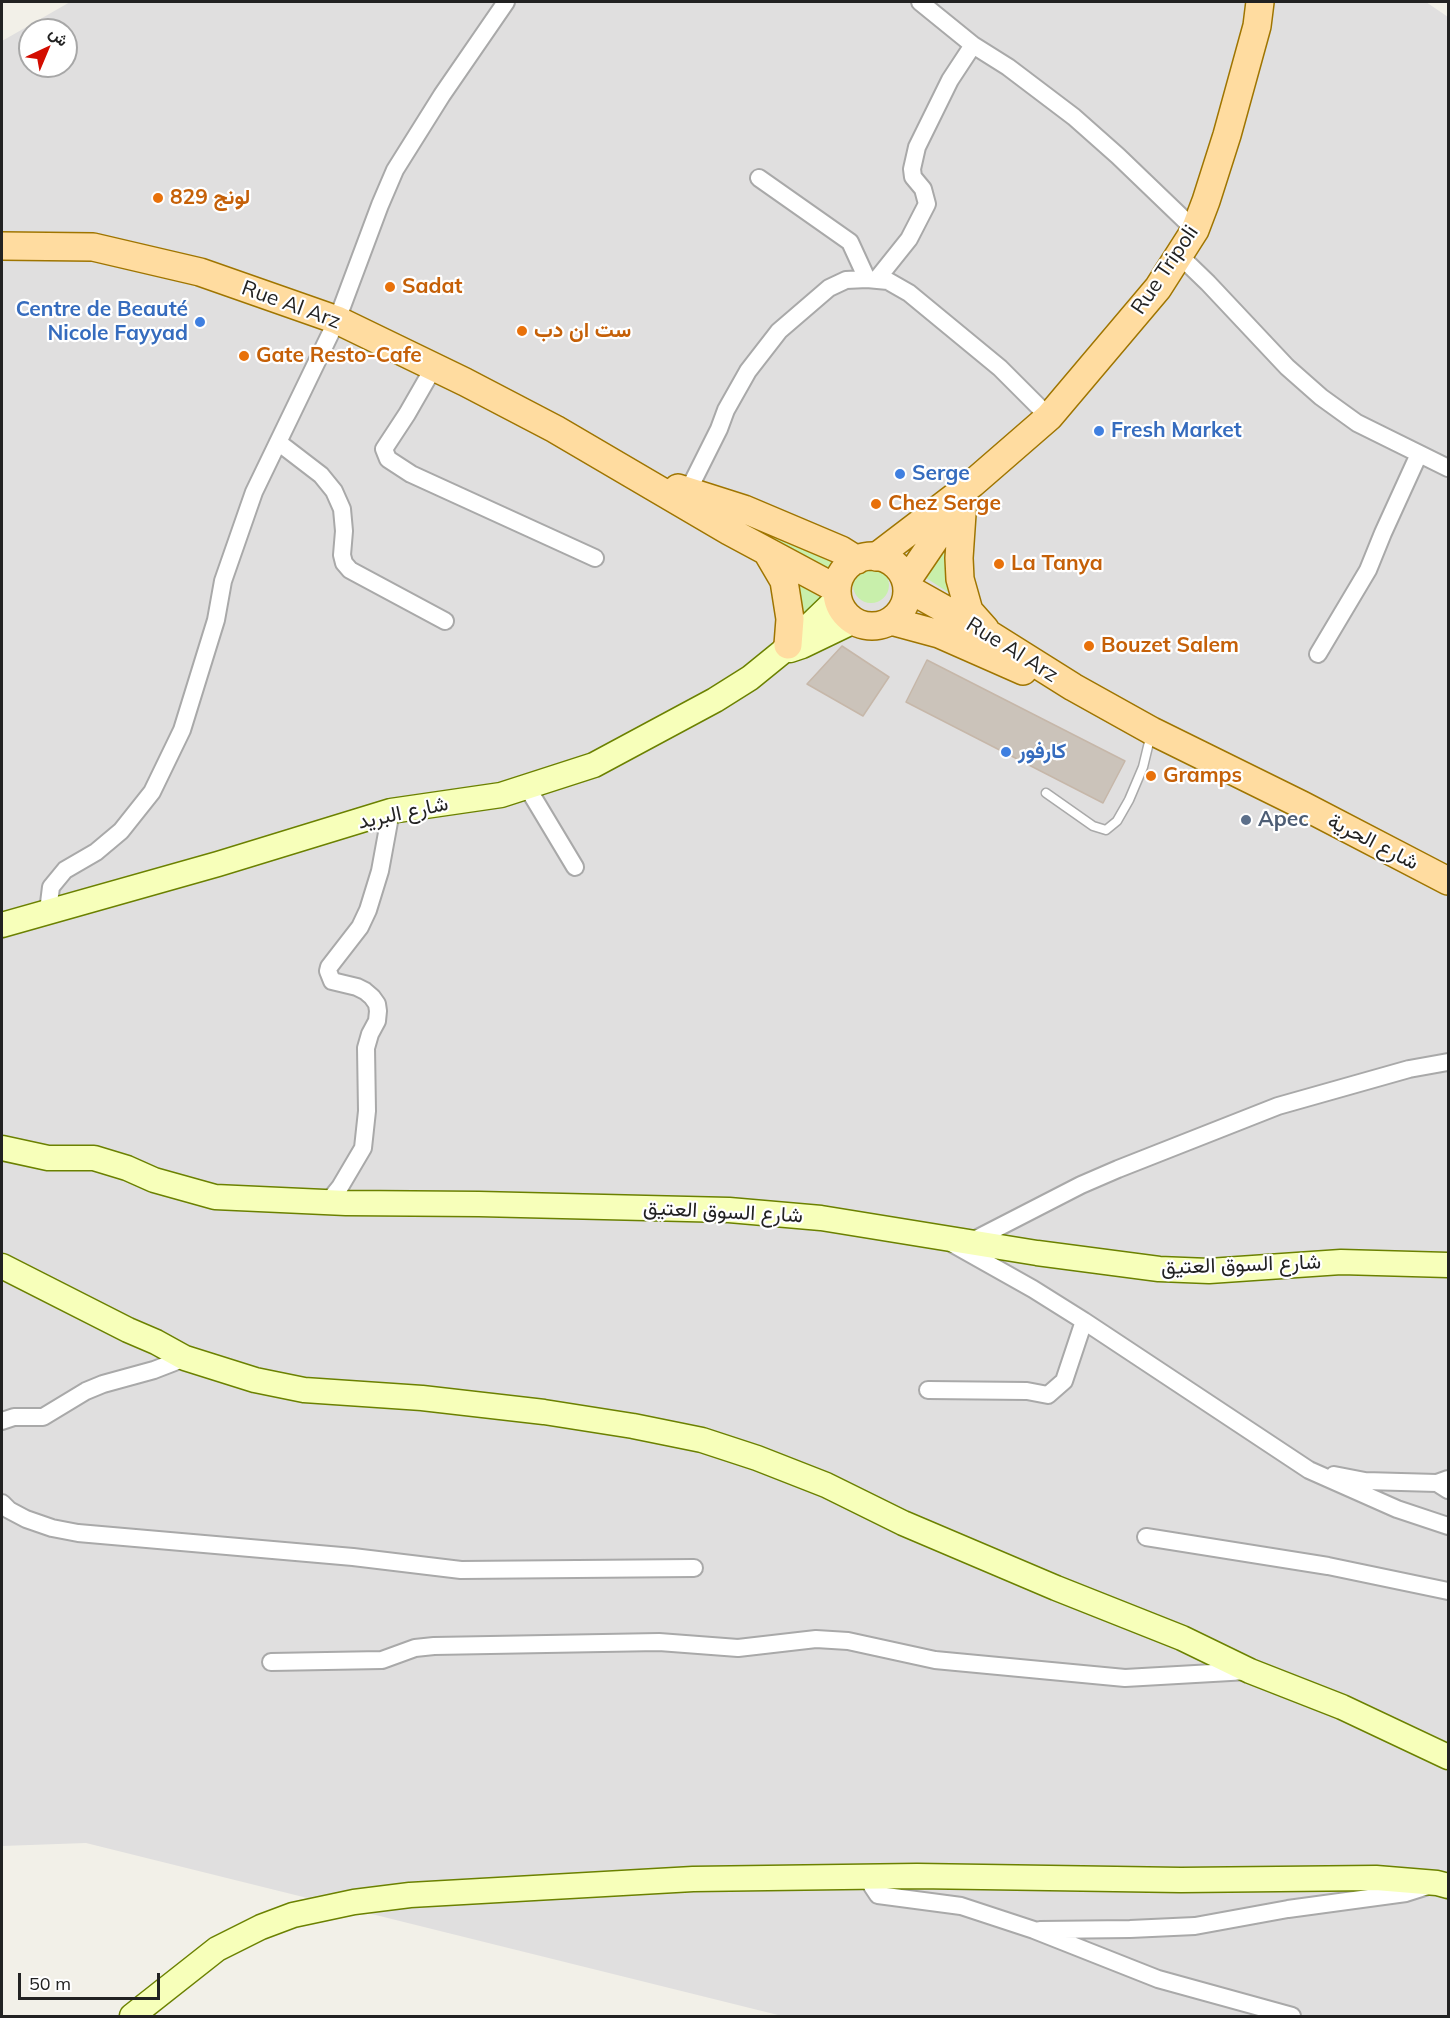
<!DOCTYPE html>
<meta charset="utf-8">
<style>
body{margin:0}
#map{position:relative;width:1450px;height:2018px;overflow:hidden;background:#f2f0e8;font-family:Mulish,Vazirmatn,sans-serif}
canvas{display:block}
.frame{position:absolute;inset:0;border:3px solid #222;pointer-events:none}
.north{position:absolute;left:18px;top:18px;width:60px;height:60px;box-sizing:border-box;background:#fff;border:2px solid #a7a7a7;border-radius:50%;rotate:44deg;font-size:16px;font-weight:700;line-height:24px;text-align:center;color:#222}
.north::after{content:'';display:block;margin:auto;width:21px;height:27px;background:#d30d00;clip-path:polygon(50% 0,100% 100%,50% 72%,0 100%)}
.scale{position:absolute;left:18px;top:1973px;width:142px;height:27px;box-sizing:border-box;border:3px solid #222;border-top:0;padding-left:8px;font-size:18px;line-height:21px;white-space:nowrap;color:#222;-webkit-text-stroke:4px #fff;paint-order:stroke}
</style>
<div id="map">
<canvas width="1450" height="2018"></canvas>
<div class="frame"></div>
<div class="north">ش</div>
<div class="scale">50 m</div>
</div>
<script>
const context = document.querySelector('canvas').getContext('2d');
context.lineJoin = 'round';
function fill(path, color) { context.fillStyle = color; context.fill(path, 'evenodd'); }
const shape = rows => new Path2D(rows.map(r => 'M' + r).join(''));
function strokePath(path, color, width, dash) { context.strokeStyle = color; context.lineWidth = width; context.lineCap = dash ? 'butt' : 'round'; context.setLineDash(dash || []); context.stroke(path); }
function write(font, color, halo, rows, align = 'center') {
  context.font = font + ' Mulish,Vazirmatn,sans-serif'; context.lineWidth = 4.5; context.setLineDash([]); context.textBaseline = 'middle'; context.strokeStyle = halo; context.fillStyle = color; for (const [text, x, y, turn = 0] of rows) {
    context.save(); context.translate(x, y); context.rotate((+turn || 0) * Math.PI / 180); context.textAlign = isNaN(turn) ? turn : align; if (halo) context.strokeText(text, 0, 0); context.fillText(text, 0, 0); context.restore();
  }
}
const residential = shape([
 [70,2,1426,2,1448,17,1448,2016,782,2016,86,1843,2,1846,2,41],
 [30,30,66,30,66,66,30,66]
]);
const grass = shape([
 [686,497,836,557,826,576],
 [952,517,951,594,923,576],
 '853 585a18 18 0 1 1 36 0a18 18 0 1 1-36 0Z',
 [795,581,827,602,802,619]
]);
const building = shape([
 [842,646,889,677,863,716,807,684,842,646],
 [927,660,1125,761,1103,803,906,702,927,660]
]);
const lane = shape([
 [1046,793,1093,826,1106,830,1117,821,1129,800,1143,767,1151,734]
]);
const street = shape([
 [920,2,973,45,1008,67,1074,117,1118,156,1195,230],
 [759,178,850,242,867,279],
 [1179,255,1208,283,1287,367,1321,397,1357,423,1448,468],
 [877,279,909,239,927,204,923,189,913,177,912,169,917,147,950,80,973,45],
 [434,367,407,414,384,449,388,459,411,474,595,558],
 [278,442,321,475,334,491,342,509,344,531,342,555,344,563,350,570,445,621],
 [688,491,719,429,726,410,748,371,779,331,829,288,846,280,867,279,888,281,909,293,1000,368,1049,417],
 [1318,654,1368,570,1383,533,1419,454],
 [527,787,575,867],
 [53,911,49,903,51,887,65,870,96,852,121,831,152,792,182,730,216,620,223,581,254,492,337,320,380,205,395,170,442,95,506,2],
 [328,1202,340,1187,363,1148,367,1111,366,1048,370,1034,377,1021,378,1011,377,1004,372,997,365,991,357,987,332,981,328,971,329,967,360,927,368,910,380,871,391,811],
 [972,1241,1081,1185,1118,1169,1278,1106,1409,1069,1448,1062],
 [953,1244,1033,1289,1084,1321,1309,1470,1397,1509,1448,1526],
 [928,1390,1027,1391,1048,1395,1064,1381,1084,1321],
 [2,1421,14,1417,43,1417,86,1391,103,1384,154,1370,185,1358],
 [1334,1475,1365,1481,1437,1483],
 [1448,1479,1437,1483,1448,1490],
 [2,1503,9,1510,26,1519,52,1528,78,1533,353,1557,461,1570,694,1568],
 [1146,1537,1328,1566,1448,1591],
 [271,1662,382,1660,415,1648,434,1646,659,1642,738,1648,816,1639,848,1641,935,1660,1125,1678,1248,1671],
 [873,1877,872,1886,878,1895,961,1906,1034,1930,1158,1979,1292,2016],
 [1040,1930,1130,1929,1195,1926,1288,1909,1406,1893,1428,1886]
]);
const secondary = shape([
 [790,650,802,646,854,621],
 [2,925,218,864,391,811,501,795,594,765,715,700,750,678,782,652,838,598],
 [2,1148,48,1158,94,1158,127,1168,154,1180,215,1197,346,1203,479,1204,729,1210,821,1218,1037,1253,1159,1269,1209,1271,1341,1262,1448,1265],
 [2,1266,128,1330,156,1342,185,1358,255,1380,304,1390,422,1398,544,1412,633,1426,702,1440,757,1458,826,1485,903,1523,1056,1588,1182,1638,1250,1671,1342,1707,1448,1757],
 [132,2016,217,1949,261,1927,293,1915,354,1902,410,1895,693,1879,917,1876,1181,1880,1376,1878,1437,1883,1448,1886]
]);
const primary = shape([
 [2,246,93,247,200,272,337,320,465,382,555,429,729,531,837,589],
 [678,488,744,509,841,550,857,560],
 [963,499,959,558,960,579,969,611,985,629],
 [767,552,784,581,790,619,788,645],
 '837 591a35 35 0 1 1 70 0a35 35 0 1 1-70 0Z',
 [876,557,973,483,1049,417,1158,288,1195,230,1206,201,1227,135,1257,26,1260,2],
 [906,582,961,501],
 [907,588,987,633,1073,687,1152,731,1302,805,1448,881],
 [891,621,939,634,1023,671]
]);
const markers = [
 [158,198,6,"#e8710a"],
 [390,287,6,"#e8710a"],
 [200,322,6,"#3f7fe0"],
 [522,331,6,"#e8710a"],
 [244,356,6,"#e8710a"],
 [1099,431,6,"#3f7fe0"],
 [900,474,6,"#3f7fe0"],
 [876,504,6,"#e8710a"],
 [999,564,6,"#e8710a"],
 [1089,646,6,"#e8710a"],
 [1006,752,6,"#3f7fe0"],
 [1151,776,6,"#e8710a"],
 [1246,820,6,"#5c6f8a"]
];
const foodNames = [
 ["لونج 829",170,198],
 ["Sadat",402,287],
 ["ست ان دب",534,331],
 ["Gate Resto-Cafe",256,356],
 ["Chez Serge",888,504],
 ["La Tanya",1011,564],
 ["Bouzet Salem",1101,646],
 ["Gramps",1163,776]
];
const streetNames = [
 ["Rue Tripoli",1165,270,-56],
 ["Rue Al Arz",291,305,20],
 ["Rue Al Arz",1012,650,32],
 ["شارع البريد",403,813,-12],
 ["شارع الحرية",1373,842,27],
 ["شارع السوق العتيق",723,1212,3],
 ["شارع السوق العتيق",1241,1265,-2]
];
const shopNames = [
 ["Centre de Beauté",188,310,"right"],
 ["Nicole Fayyad",188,334,"right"],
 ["Fresh Market",1111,431],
 ["Serge",912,474],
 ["كارفور",1018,752]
];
const serviceNames = [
 ["Apec",1258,820]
];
fill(residential, '#e0dfdf');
fill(grass, '#c8efab');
fill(building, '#cbc3ba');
strokePath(building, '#c6b7a9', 1.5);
strokePath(lane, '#a9a9a9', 11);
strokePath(street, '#a9a9a9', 20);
strokePath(secondary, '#6b8100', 27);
strokePath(primary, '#9f7500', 30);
strokePath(lane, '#fff', 8);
strokePath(street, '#fff', 16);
strokePath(secondary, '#f7ffba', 24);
strokePath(primary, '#ffdca0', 27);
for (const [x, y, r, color] of markers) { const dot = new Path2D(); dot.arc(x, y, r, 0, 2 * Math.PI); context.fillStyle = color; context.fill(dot); strokePath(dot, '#fff', 2); }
write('bold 21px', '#c56008', '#fff', foodNames, 'left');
write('21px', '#222', '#fff', streetNames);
write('bold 21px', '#366cbe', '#fff', shopNames, 'left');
write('bold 21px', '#4e5e75', '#fff', serviceNames, 'left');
</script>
